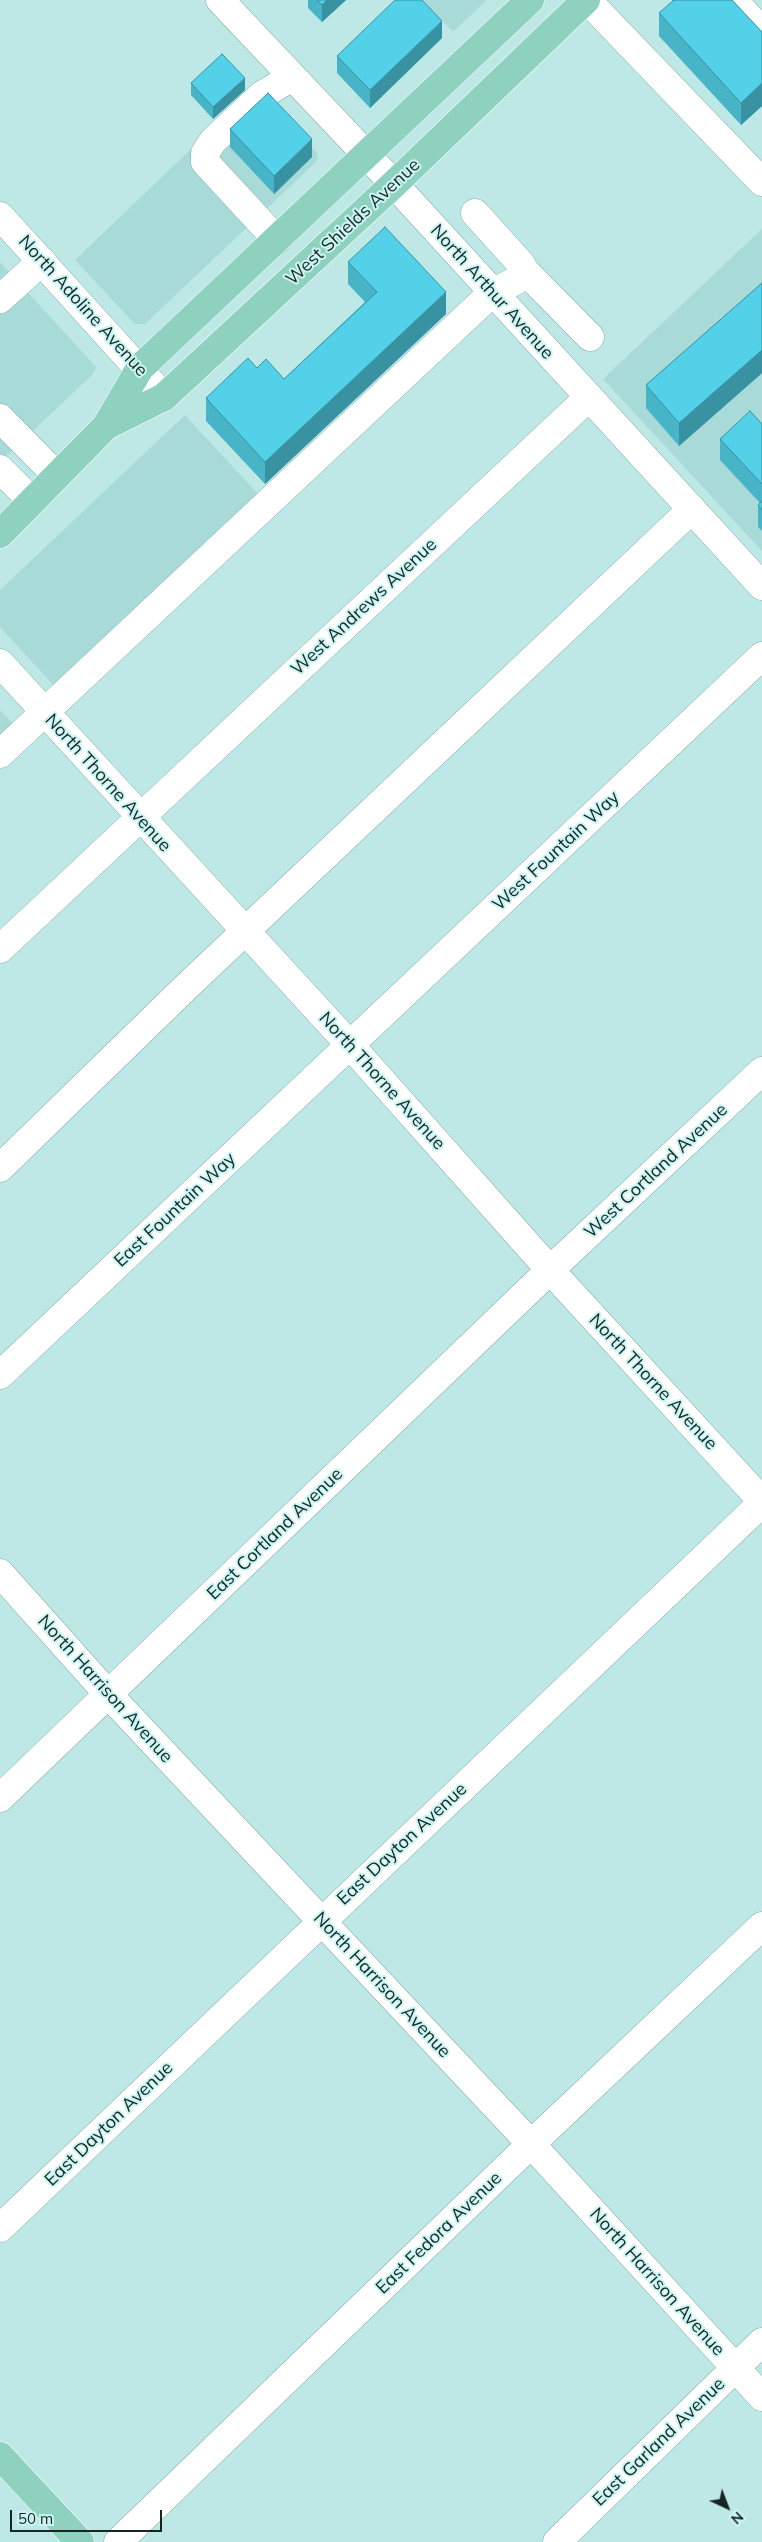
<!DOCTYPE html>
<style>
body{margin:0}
#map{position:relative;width:762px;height:2542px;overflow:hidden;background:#bee8e5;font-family:Mulish,sans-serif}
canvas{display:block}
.north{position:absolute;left:702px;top:2482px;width:50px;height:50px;-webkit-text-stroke:4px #cbf5f2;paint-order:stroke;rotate:137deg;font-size:14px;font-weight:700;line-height:20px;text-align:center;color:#162625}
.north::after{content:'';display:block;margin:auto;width:18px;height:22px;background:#162625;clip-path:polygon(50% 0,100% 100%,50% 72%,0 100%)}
.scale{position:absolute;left:10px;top:2510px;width:152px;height:22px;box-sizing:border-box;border:2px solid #162625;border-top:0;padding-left:6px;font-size:15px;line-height:18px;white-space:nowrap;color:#162625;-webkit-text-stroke:4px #cbf5f2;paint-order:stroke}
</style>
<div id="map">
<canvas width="762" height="2542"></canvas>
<div class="north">N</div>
<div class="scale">50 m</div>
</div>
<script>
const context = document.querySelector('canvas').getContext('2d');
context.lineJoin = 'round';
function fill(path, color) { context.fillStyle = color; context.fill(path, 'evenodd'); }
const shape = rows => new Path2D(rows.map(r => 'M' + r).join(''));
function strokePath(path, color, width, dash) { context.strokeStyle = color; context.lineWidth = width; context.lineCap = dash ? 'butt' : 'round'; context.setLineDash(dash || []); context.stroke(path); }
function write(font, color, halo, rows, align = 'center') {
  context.font = font + ' Mulish,sans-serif'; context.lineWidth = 4; context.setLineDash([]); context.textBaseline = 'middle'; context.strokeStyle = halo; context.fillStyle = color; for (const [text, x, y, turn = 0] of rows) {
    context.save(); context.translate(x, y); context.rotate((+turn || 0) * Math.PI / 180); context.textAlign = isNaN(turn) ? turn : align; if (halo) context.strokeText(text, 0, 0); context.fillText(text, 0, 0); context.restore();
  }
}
const built = shape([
 [422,0,487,0,453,32],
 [256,87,316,152,318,157,316,162,145,324,135,324,75,260],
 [762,229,762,551,603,379],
 [0,262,96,367,94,373,0,462],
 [185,415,258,494,55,687,0,627,0,590],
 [0,710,15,726,0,741]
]);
const minor = shape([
 [220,0,394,184,762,586],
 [587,0,762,182],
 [733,0,762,31],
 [0,216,164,397],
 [277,240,205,162,205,153,213,141,262,95,292,77],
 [525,271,590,337],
 [0,299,42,261],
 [0,418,57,476],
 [0,469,32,501],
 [0,663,350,1045,550,1270,762,1501],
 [0,754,492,293,517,280,525,271,521,264,475,213],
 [0,949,589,397],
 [0,1168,184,989,692,509],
 [0,1375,762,656],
 [0,1573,108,1694,531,2144,762,2397],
 [0,1798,550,1270,762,1071],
 [0,2228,762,1503],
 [118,2542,531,2144,762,1926],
 [557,2542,762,2342]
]);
const major = shape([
 [106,426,164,397,394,184,586,0],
 [0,534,106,426,140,368,530,0],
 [0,2456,80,2542]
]);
const wall = shape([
 [308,0,346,0,322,22,308,8],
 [672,0,732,0,762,32,762,106,741,125,659,36,659,13,672,2],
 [442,38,370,108,337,73,337,56],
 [191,83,245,90,213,119,191,95],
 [230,129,312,157,274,194,230,147],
 [348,262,446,314,265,484,206,421,206,398,257,368,284,379,365,302,348,284],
 [762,283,762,373,679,446,646,408,646,385],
 [762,424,762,531,758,527,758,505,760,503,720,460,720,439]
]);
const shadedWall = shape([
 [327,0,346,0,322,22,322,5],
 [442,21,442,38,370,108,370,90],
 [245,78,245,90,213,119,213,107],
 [762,83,762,106,741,125,741,103],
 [312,139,312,157,274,194,274,176],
 [446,292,446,314,265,484,265,462],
 [762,350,762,373,679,446,679,423]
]);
const building = shape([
 [317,0,327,0,322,5,317,0],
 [395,0,422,0,442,21,370,90,337,56,395,0],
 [674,0,732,0,762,32,762,83,741,103,659,13,674,0],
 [222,54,245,78,213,107,191,83,222,54],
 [268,93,312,139,274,176,230,129,268,93],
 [385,227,446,292,265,462,206,398,248,358,257,368,266,359,284,379,377,292,348,262,385,227],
 [762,283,762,350,679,423,646,385,762,283],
 [750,411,762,424,762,484,720,439,750,411],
 [762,501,762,510,758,505,762,501]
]);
const streetNames = [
 ["West Shields Avenue",353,222,-43],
 ["North Arthur Avenue",492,292,48],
 ["North Adoline Avenue",83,306,48],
 ["West Andrews Avenue",364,607,-43],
 ["North Thorne Avenue",108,783,48],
 ["West Fountain Way",556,851,-43],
 ["North Thorne Avenue",382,1081,48],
 ["West Cortland Avenue",656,1171,-43],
 ["East Fountain Way",175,1210,-43],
 ["North Thorne Avenue",653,1382,47],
 ["East Cortland Avenue",275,1534,-44],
 ["North Harrison Avenue",105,1689,48],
 ["East Dayton Avenue",402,1844,-43],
 ["North Harrison Avenue",382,1985,47],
 ["East Dayton Avenue",109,2124,-44],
 ["East Fedora Avenue",439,2233,-44],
 ["North Harrison Avenue",657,2282,48],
 ["East Garland Avenue",659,2442,-44]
];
fill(built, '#a8dbd8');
strokePath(minor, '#86aeab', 29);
strokePath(major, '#fff', 29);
strokePath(minor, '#fff', 28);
strokePath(major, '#8ed1be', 28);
fill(wall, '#47b4c8');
fill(shadedWall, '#3992a2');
fill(building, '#52d1e8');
strokePath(building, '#3992a2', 1);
write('18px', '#162625', '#cbf5f2', streetNames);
</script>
